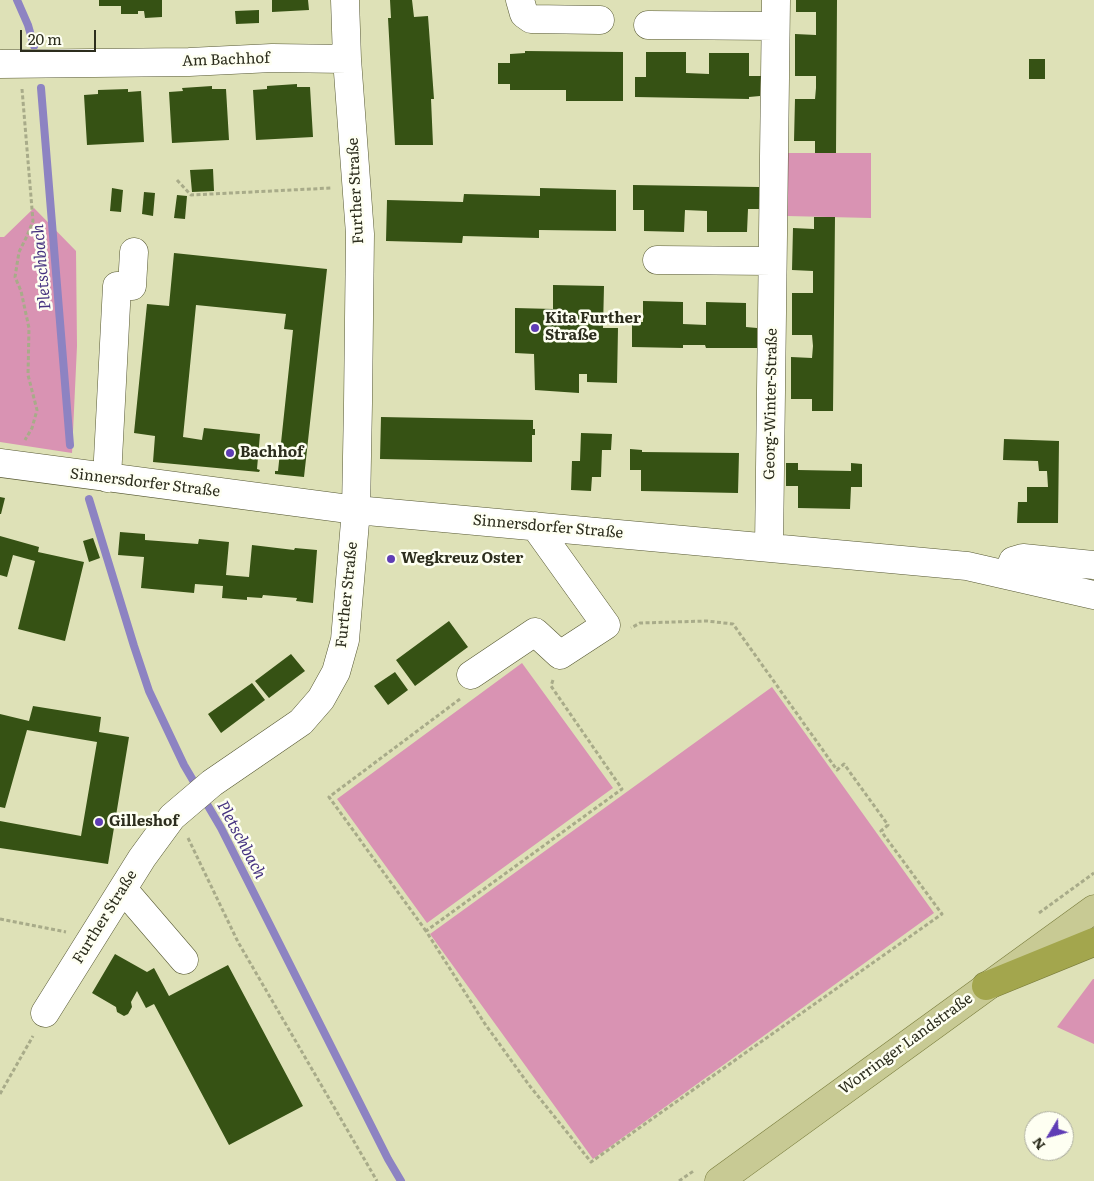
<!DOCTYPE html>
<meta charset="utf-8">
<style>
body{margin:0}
#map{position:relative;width:1094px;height:1181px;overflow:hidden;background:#dee1b7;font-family:Literata,serif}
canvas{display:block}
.north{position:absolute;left:1024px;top:1111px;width:50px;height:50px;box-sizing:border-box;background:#fefff2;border:1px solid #aaab9d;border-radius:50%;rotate:233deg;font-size:14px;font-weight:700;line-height:20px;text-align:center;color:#2c2d1d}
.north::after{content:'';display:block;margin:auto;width:18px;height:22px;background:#5f3db5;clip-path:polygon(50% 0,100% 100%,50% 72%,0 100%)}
.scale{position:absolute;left:20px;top:30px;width:76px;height:22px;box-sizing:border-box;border:2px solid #2c2d1d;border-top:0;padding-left:6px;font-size:15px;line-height:18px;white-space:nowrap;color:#2c2d1d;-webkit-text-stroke:4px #fefff2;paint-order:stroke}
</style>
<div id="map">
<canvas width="1094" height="1181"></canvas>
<div class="north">N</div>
<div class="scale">20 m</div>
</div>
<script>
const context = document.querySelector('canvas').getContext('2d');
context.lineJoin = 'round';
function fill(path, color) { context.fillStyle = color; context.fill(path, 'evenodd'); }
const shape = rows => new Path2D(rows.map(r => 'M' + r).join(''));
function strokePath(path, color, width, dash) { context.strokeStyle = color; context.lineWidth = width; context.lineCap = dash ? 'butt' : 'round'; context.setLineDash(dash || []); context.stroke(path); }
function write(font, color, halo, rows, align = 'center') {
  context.font = font + ' Literata,serif'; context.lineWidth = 5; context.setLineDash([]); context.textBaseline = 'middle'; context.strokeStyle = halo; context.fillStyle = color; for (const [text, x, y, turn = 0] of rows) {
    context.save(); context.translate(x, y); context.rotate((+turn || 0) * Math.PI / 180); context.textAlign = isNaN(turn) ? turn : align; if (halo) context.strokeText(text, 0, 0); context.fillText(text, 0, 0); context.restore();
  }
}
const green = shape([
 [788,153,871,153,871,218,787,216],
 [34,208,76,251,77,346,72,453,0,442,0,237,4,237],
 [522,663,613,788,427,923,337,799],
 [772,687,934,913,593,1159,430,934],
 [1093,979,1094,979,1094,1044,1057,1027]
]);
const stream = shape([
 [17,0,28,25,34,46],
 [41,88,70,445],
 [89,499,134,646,149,691,184,765,221,828,388,1159,401,1181]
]);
const building = shape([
 [99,0,162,0,162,17,145,18,144,11,138,11,138,14,121,14,121,6,99,6],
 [272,0,308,0,309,10,272,12],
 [390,0,412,0,414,17,428,16,434,99,431,99,433,145,395,145,388,18,391,18],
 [796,0,837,0,836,153,815,153,815,141,794,141,795,99,815,99,816,88,816,76,795,76,795,34,816,35,816,12,796,12],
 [259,10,259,23,236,24,235,11],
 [525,51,623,52,623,101,566,101,566,90,510,90,510,84,498,84,498,63,510,63,510,54,525,53],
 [646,52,686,52,686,73,709,74,709,53,749,53,749,76,761,76,760,96,749,97,749,99,635,97,635,77,646,77],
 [1029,59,1045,59,1045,79,1029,79],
 [297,84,297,87,310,87,313,137,256,140,253,90,267,89,267,86],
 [212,86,212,89,226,89,229,140,172,143,169,92,183,91,182,88],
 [128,89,128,92,141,91,144,142,87,145,84,95,98,94,98,90],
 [213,169,214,191,192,192,190,170],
 [633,185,759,187,759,209,748,209,747,232,707,232,707,211,685,210,684,232,644,231,644,210,633,210],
 [112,188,123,190,121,212,110,211],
 [540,188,616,190,616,231,539,230,539,238,463,236,462,243,386,241,387,200,463,202,464,194,540,196],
 [144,192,155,193,153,216,142,214],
 [177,195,187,196,185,219,174,218],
 [814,217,835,217,833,411,812,411,812,399,791,399,791,357,812,358,813,346,812,335,792,335,792,293,813,293,813,271,792,270,793,228,814,229],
 [174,253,327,269,304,477,275,474,275,471,278,471,293,330,284,329,286,314,196,305,183,437,202,440,204,428,260,434,257,469,260,470,259,472,153,462,155,436,134,433,147,304,169,306],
 [553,285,604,286,603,328,618,328,617,383,587,382,587,374,579,374,579,393,535,390,534,354,515,353,515,308,553,309],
 [643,301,683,302,683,324,706,325,706,302,746,303,746,327,757,328,757,348,706,348,705,345,683,345,683,348,632,347,632,322,643,322],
 [381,417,533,420,533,429,535,429,535,435,532,435,532,462,380,459],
 [581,433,612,434,611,450,602,450,601,477,592,477,591,491,571,490,572,461,580,461],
 [1004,439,1059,441,1058,523,1017,523,1018,502,1027,502,1027,487,1048,487,1047,471,1039,471,1038,461,1003,460],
 [630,449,642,450,642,452,739,453,738,493,641,491,641,470,630,470],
 [786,463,798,463,798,470,851,471,851,463,862,464,862,487,851,487,850,509,798,508,798,486,786,486],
 [0,497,5,498,1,514,0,514],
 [120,532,145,534,145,540,198,544,199,539,229,542,226,575,237,576,249,577,252,545,294,550,295,548,317,550,313,603,296,601,297,598,263,595,262,598,247,597,247,600,222,598,223,586,195,584,194,593,141,588,144,557,118,555],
 [0,536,39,547,38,552,84,562,65,641,18,629,35,561,13,555,7,577,0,575],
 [93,538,100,558,89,562,83,541],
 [449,621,468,647,415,686,396,660],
 [291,654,305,671,269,698,255,681],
 [395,672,408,690,388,705,374,686],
 [252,683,265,700,221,733,208,714],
 [33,706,101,717,99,732,129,737,108,864,0,848,0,821,81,836,97,742,27,730,5,808,0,807,0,714,29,721],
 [115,954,147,972,154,968,169,996,228,965,303,1106,229,1145,154,1004,146,1008,137,991,131,1002,132,1007,128,1014,124,1016,117,1012,116,1007,92,993]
]);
const path = shape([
 [22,89,33,221,27,236,19,252,15,277,21,291,29,328,28,375,37,410,32,428,25,440],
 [177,180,191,195,331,188],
 [553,680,551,686,622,789,426,931,485,1024,529,1085,591,1162,942,914,881,831,888,825,844,764,837,770,733,624,707,621,640,623,631,628],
 [188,838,238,942,377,1181],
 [1039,913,1094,873],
 [0,919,66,932],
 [426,931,329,797,460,699],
 [0,1094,33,1036],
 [679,1181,695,1170]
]);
const minor = shape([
 [520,0,524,14,531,19,600,20],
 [648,25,775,26],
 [0,64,189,62,272,58,347,59],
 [657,260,772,261],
 [0,463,356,510,967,566,1094,595],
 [107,478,117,286,132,286,134,252],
 [769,547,776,0],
 [1007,575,1013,561,1023,558,1094,565],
 [471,675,535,632,560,655,606,625,535,526],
 [123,889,184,960],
 [45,1013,142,858,172,817,212,783,301,722,321,699,336,672,345,640,356,510,358,403,360,234,347,59,345,0]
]);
const major = shape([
 [719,1181,1094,909]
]);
const highway = shape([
 [986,986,1094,942]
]);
const markers = [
 [535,328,5,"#5f3db5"],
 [230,453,5,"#5f3db5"],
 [391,559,5,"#5f3db5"],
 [99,822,5,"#5f3db5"]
];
const streetNames = [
 ["Am Bachhof",226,60,-2],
 ["Further Straße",356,191,-93],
 ["Georg-Winter-Straße",771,404,-89],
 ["Sinnersdorfer Straße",145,483,7],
 ["Sinnersdorfer Straße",548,527,5],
 ["Further Straße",347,595,-84],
 ["Further Straße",105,917,-58],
 ["Worringer Landstraße",906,1044,-36]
];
const poiNames = [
 ["Kita Further",545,319],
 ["Straße",545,336],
 ["Bachhof",240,453],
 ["Wegkreuz Oster",401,559],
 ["Gilleshof",109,822]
];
const waterNames = [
 ["Pletschbach",42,267,-95],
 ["Pletschbach",241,840,62]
];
fill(green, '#d993b3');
strokePath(stream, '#8d83c2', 8);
fill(building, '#365214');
strokePath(minor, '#565833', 29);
strokePath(major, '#797c3c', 29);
strokePath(highway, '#797c3c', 29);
strokePath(path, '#a8ab89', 3, [4, 2.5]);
strokePath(minor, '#fff', 28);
strokePath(major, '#c8ca94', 28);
strokePath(highway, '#a3a64d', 28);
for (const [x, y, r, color] of markers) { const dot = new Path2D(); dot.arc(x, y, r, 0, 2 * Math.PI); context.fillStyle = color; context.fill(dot); strokePath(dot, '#fefff2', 2); }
write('15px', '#2c2d1d', '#fefff2', streetNames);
write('bold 15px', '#2c2d1d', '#fefff2', poiNames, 'left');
write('italic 16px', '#463380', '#fefff2', waterNames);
</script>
